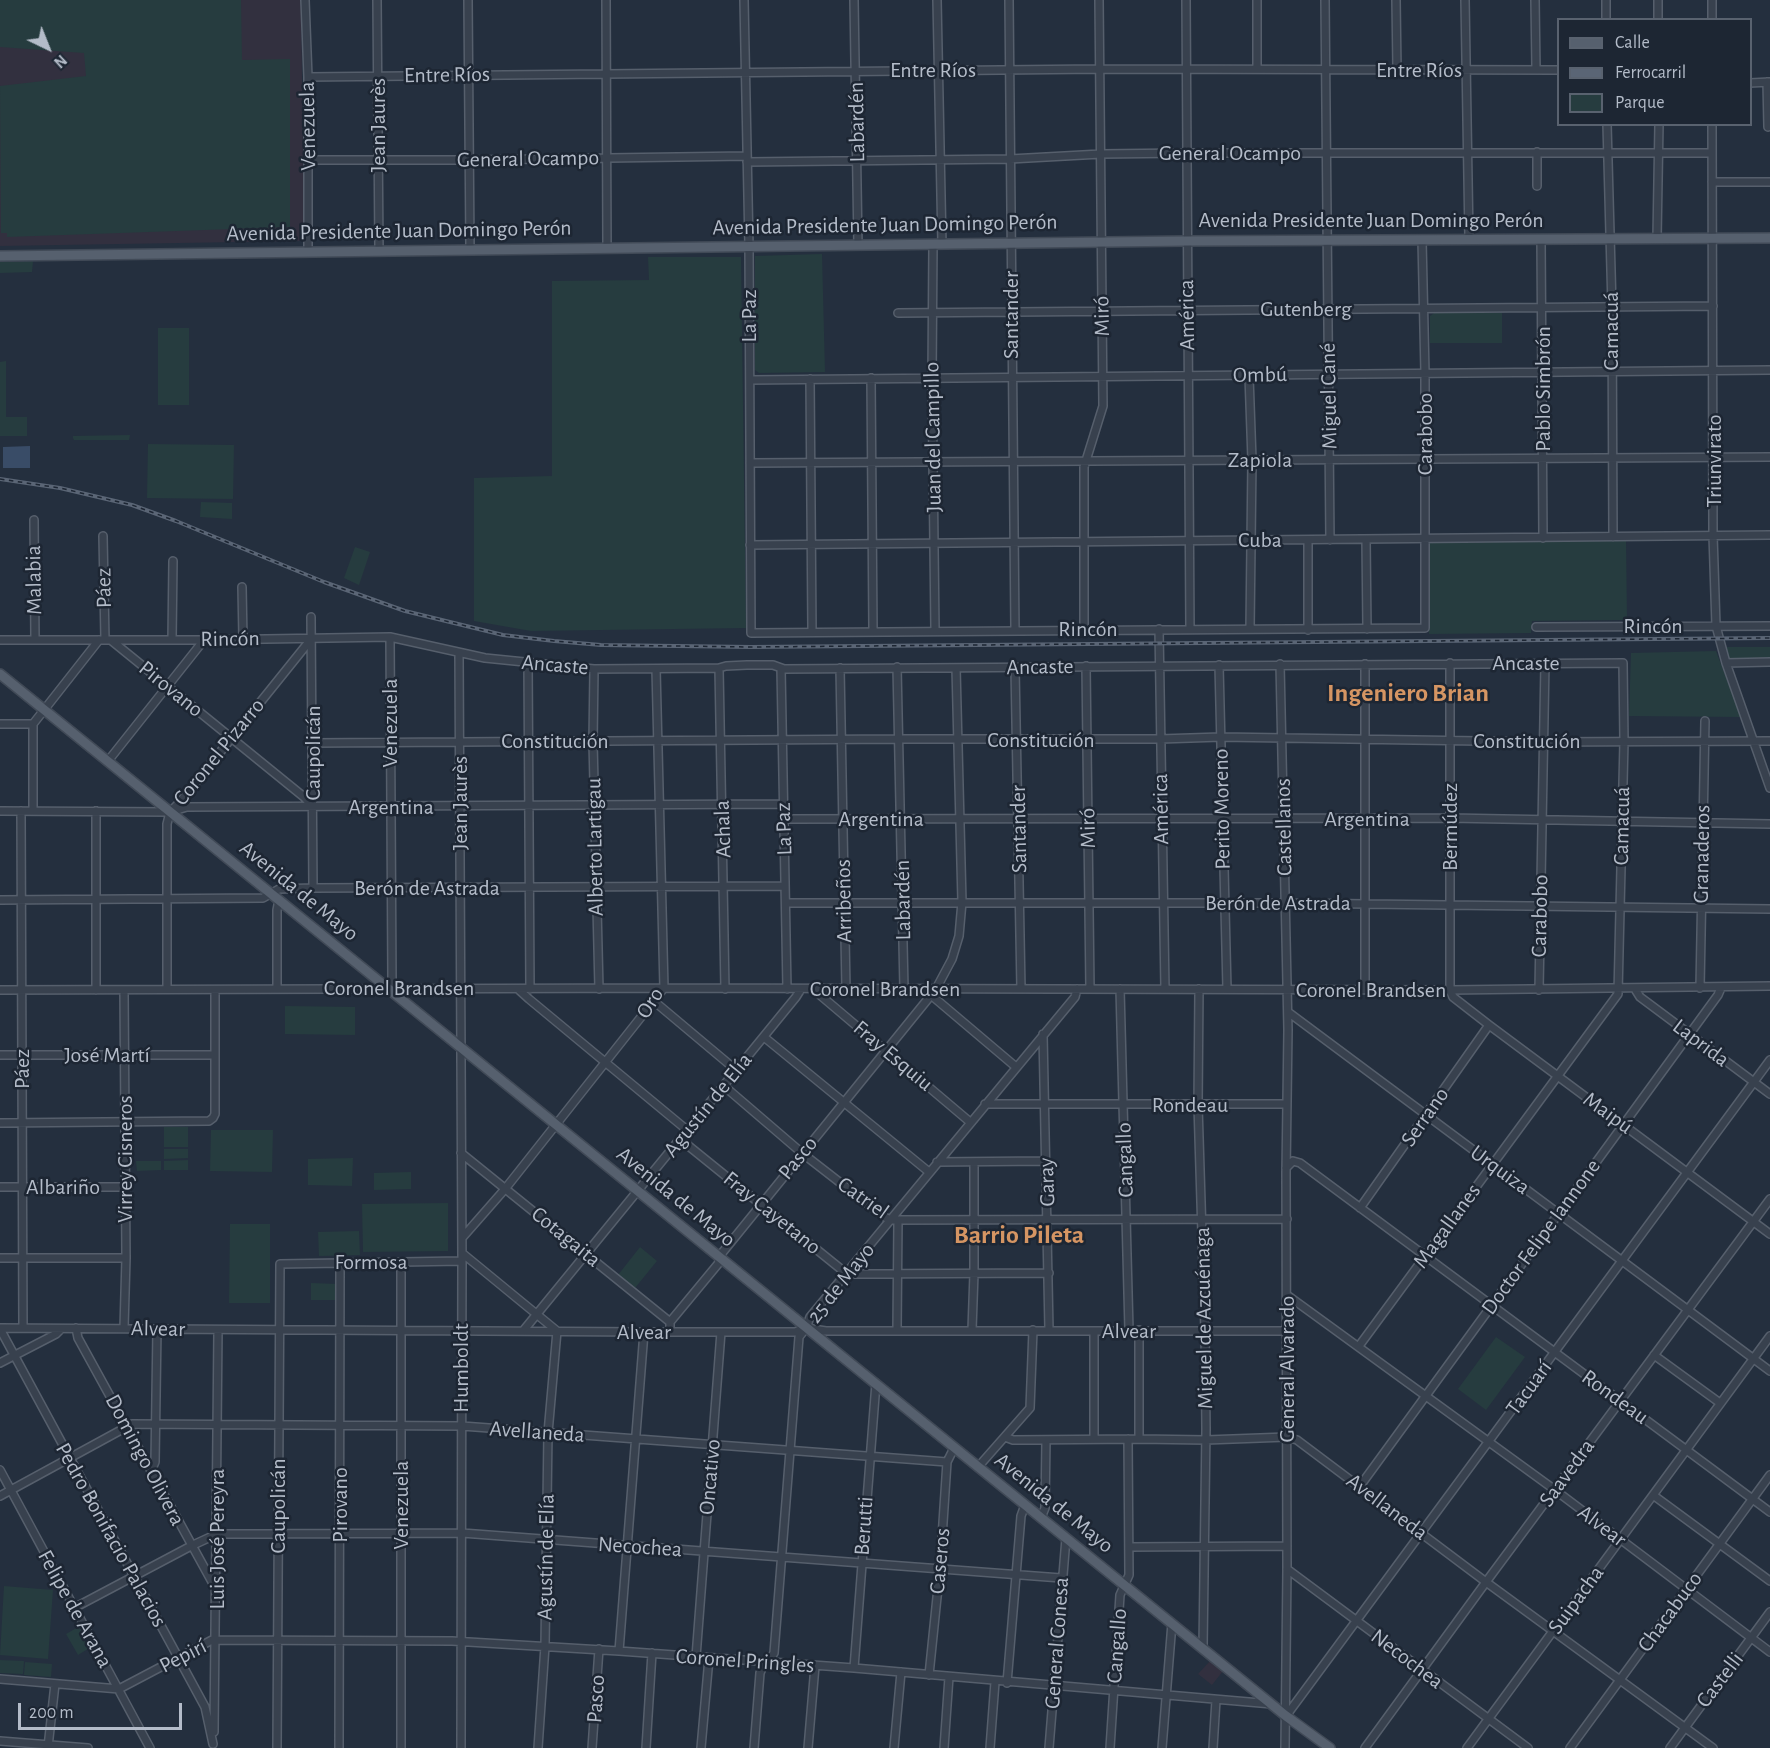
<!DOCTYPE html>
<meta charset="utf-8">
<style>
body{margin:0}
#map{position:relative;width:1770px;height:1748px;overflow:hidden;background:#242f3e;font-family:"Alegreya Sans",sans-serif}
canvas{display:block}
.legend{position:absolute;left:1557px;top:18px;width:195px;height:108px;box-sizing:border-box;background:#1d2633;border:2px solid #59626f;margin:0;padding:8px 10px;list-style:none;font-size:18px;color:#b4bcc9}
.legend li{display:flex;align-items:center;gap:12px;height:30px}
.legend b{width:30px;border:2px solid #59626f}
.north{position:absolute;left:18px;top:18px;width:60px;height:60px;-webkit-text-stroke:4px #1d2633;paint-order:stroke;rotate:137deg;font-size:16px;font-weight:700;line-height:24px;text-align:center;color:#b4bcc9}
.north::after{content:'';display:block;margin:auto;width:21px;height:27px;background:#b4bcc9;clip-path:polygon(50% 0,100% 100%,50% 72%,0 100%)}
.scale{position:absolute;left:18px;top:1703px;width:164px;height:27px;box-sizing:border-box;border:3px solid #b4bcc9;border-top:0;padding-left:8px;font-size:18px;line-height:21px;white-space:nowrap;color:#b4bcc9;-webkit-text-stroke:4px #1d2633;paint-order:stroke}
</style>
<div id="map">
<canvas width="1770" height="1748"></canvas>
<ul class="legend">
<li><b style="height:8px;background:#56606e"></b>Calle</li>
<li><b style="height:8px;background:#5a6575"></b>Ferrocarril</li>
<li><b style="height:16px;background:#263c3f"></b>Parque</li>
</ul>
<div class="north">N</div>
<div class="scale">200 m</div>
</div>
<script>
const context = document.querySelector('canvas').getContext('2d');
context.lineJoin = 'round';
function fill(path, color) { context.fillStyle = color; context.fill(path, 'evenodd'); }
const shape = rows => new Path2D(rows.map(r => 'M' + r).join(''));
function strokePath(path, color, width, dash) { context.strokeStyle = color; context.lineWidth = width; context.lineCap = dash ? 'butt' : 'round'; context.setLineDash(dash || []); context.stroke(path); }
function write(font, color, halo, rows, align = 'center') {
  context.font = font + ' "Alegreya Sans",sans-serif'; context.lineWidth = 5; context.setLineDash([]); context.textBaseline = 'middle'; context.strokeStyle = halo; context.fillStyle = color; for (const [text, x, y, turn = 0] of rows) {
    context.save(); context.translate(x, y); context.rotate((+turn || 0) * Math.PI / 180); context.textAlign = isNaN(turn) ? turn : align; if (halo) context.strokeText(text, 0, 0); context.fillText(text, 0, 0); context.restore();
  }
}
const medical = shape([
 [0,0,301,0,304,238,299,241,0,246],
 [1210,1661,1223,1671,1212,1685,1198,1674]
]);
const green = shape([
 [0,0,241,0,242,60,290,59,290,227,7,237,7,233,1,233,0,86,86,76,84,53,0,47],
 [822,254,825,372,759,373,755,370,755,256],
 [648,257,741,257,746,628,531,631,474,621,474,478,552,476,552,281,649,280],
 [33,261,32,272,0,273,0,262],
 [1434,313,1502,313,1502,343,1430,343,1430,316],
 [158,328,189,328,189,405,158,405],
 [6,361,6,417,27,417,27,436,0,436,0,362],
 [130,435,129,440,74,440,73,438,73,436],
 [148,444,234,445,233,499,147,498],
 [201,502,232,503,232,519,200,517],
 [1626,540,1627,620,1532,621,1531,633,1429,634,1428,543],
 [355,547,370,552,359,585,344,578],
 [1724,647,1770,647,1770,661,1728,661],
 [1716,651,1741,717,1629,716,1631,653],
 [285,1006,355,1007,355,1035,285,1034],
 [164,1127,188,1127,188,1147,164,1147],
 [211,1130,273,1130,272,1172,210,1171],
 [164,1149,188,1149,188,1158,164,1159],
 [353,1158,352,1186,308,1185,308,1159],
 [188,1160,188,1170,164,1170,164,1161],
 [136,1161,161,1161,161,1170,137,1171],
 [411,1172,411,1189,374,1190,374,1173],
 [448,1203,448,1251,363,1252,362,1204],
 [230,1224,270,1224,270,1303,229,1303],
 [359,1231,360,1255,319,1256,318,1232],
 [640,1247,657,1261,635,1288,618,1275],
 [311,1283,338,1284,337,1300,311,1300],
 [1496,1337,1525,1357,1486,1410,1458,1389],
 [4,1586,53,1590,48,1659,0,1655],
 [80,1626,91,1647,78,1655,66,1634],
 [0,1660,24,1661,23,1674,0,1673],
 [25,1662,52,1664,51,1677,24,1675]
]);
const water = shape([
 [30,446,30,468,3,468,3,447]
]);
const minor = shape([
 [305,0,308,77,308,252],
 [377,0,379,251],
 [468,0,470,249],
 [606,0,607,248],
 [744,0,749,246,751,633,1425,628,1425,373,1422,240],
 [854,0,858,245],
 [937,0,942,244],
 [1009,0,1015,630],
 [1186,0,1190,629],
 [1257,0,1257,68],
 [1325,0,1330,540],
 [1396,0,1397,69],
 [1465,0,1469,238],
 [1535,0,1536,69],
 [1606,0,1606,20],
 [1658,0,1658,20],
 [1712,0,1712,20],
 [308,77,1100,69,1558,70],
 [1767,82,1768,127],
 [1750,83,1770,82],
 [1607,124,1612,307,1613,537],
 [1712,124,1713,535,1716,626,1726,663,1770,788],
 [309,160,470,160,747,156],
 [747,162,1010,159,1101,154,1187,153,1712,153],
 [1712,182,1770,182],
 [1537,186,1537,152],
 [1657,238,1659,124],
 [1541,239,1543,538],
 [933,244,932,377,935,630],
 [898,313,1713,306],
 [1249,376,1252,460,1250,629],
 [871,378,873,630],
 [810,379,812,631],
 [750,380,1770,370],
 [750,463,1770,457],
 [34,520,35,640],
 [103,536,105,640],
 [1308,540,1308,630],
 [1366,540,1367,629],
 [750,545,1770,535],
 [242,587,243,639],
 [311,617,313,888],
 [1536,627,1770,626],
 [1084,629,1084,467,1103,406,1099,0],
 [1159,629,1165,989],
 [0,640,204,640,390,637,485,658,594,669,719,668,726,666,747,665,773,665,784,669,1623,663,1624,741,1618,994,1359,1346],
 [172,640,173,561],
 [112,641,304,797,313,807],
 [459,653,462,1257,461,1748],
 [528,663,530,989],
 [1726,663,1770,662],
 [1280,664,1288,1030,1286,1173,1287,1569,1285,1748],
 [1219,665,1227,989],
 [1086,666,1090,989],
 [897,667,904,989],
 [719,668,725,989],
 [781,668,787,989],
 [840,668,846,989],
 [1015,668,1021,989],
 [594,669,593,742,599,989],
 [0,724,33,724],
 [313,743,899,739,1160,739,1221,737,1543,742,1770,741],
 [108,761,204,640],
 [33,810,33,724,99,640],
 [0,811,170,812,187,807,783,804],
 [21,811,23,1328],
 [783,819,1450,818,1770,824],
 [0,900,263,898,279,889,313,888,785,886],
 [786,903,1286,903,1770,909],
 [277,988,277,910,279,900],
 [1700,988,1705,721],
 [167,989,167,824,170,812,180,802,312,638],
 [389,989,392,981,390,637],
 [518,989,529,999,687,1130],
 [816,989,820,995,970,1122],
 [1120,989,1129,1330],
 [1199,989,1198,1105,1205,1331,1206,1429,1203,1648],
 [1635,989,1640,997,1770,1094],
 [0,990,664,988,1450,990,1770,986],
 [96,990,96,811],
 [1365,990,1365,664],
 [1450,990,1453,997,1489,1025,1770,1234],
 [1450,990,1450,663],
 [1539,990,1545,663],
 [931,995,1016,1067],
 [655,1002,736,1070],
 [1288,1012,1770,1371],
 [1043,1034,1049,1330],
 [764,1037,929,1172],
 [0,1055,215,1055],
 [724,1086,802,1153,883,1216,890,1220,1287,1219],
 [985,1104,1287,1104],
 [0,1123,209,1121,213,1118,215,1114,215,990],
 [680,1139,847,1274,1049,1273],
 [461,1153,670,1322],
 [937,1162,1046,1161],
 [1286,1168,1293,1161,1300,1163,1770,1512],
 [0,1187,125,1187],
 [1360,1208,1489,1025],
 [462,1238,505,1189,664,988,656,669],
 [462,1253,557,1331,548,1433,545,1646,538,1748],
 [0,1258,126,1258],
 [401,1262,401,1748],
 [1287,1295,1555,1490,1770,1652],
 [0,1328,644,1332,795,1332,806,1328,826,1331,1287,1331],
 [76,1328,78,1338,216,1589],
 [124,1328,126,1258,124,990],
 [0,1329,205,1707,213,1744],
 [897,1330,898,1220],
 [972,1330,974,1273,974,1162],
 [523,1331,796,997,801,989],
 [670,1331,670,1322,718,1264,722,1253,936,989,952,959,959,936,962,902,956,668],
 [1094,1331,1094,1439],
 [1654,1355,1720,1403],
 [0,1363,56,1334,61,1329],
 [1005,1437,1013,1440,1139,1439,1206,1440,1287,1437,1297,1440,1486,1582,1713,1748],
 [1139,1439,1139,1330],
 [978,1467,1030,1408,1033,1330],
 [0,1470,150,1748],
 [151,1471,155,1462,157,1329],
 [1360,1486,1718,995,1721,988],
 [1653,1495,1770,1581],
 [0,1496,132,1424,462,1426,947,1462],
 [1041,1518,1045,1508,1046,1440],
 [1130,1547,1287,1546],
 [1287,1569,1528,1748],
 [74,1608,191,1546,217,1534,462,1533,1061,1578],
 [619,1651,644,1332],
 [696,1657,721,1332],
 [854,1668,876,1383],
 [929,1675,940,1568,947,1462,954,1448],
 [0,1679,119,1689,212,1640,452,1641,619,1651,854,1668,1272,1704],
 [1007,1683,1021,1516,1025,1505],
 [1286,1716,1770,1060],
 [214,1732,218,1330],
 [0,1741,88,1748],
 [48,1747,55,1684],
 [277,1748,280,1264,462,1261],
 [339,1748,340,1263],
 [592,1748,599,1649],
 [646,1748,652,1653],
 [701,1748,709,1658],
 [754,1748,760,1673,763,1666,770,1659,774,1653,799,1337,806,1328,810,1317,1075,997,1077,989],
 [808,1748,815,1666],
 [894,1748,901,1672],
 [944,1748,949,1677],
 [990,1748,995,1682],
 [1049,1748,1066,1538],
 [1110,1748,1120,1595,1129,1575,1128,1439],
 [1162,1748,1172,1623],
 [1213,1748,1216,1700],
 [1365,1748,1486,1582,1770,1199],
 [1467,1748,1770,1336],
 [1570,1748,1770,1475],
 [1670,1748,1770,1612]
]);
const major = shape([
 [0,256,1186,241,1770,238],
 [0,674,1066,1538,1286,1716,1330,1748]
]);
const rail = shape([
 [0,479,60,488,132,505,176,521,324,582,405,611,503,635,554,641,601,645,751,647,1770,638]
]);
const streetNames = [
 ["Entre Ríos",933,70],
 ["Entre Ríos",1419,70],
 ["Entre Ríos",447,75,-1],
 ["Labardén",857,122,-91],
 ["Jean Jaurès",378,125,-90],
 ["Venezuela",308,126,-91],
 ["General Ocampo",1230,153],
 ["General Ocampo",528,159,-1],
 ["Avenida Presidente Juan Domingo Perón",1371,220],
 ["Avenida Presidente Juan Domingo Perón",885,225,-1],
 ["Avenida Presidente Juan Domingo Perón",399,231,-1],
 ["Gutenberg",1306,309],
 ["Santander",1011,315,-90],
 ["América",1187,315,-91],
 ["La Paz",749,316,-90],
 ["Miró",1102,316,-91],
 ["Camacuá",1611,331,-90],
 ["Ombú",1260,375,-1],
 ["Pablo Simbrón",1543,389,-90],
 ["Miguel Cané",1329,396,-91],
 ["Carabobo",1425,434,-90],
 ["Juan del Campillo",933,437,-91],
 ["Zapiola",1260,460],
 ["Triunvirato",1714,461,-90],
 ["Cuba",1260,540],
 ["Malabia",34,580,-91],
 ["Páez",104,588,-91],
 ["Rincón",1653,626],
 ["Rincón",1088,629],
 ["Rincón",230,639,-1],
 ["Ancaste",1526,663],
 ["Ancaste",555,665,5],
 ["Ancaste",1040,667,-1],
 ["Pirovano",171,689,39],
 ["Venezuela",390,723,-90],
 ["Constitución",1041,740],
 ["Constitución",555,741],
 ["Constitución",1527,741],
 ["Coronel Pizarro",219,752,-51],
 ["Caupolicán",313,753,-90],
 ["Jean Jaurès",460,803,-90],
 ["Argentina",391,807],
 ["América",1161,809,-91],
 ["Perito Moreno",1222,809,-91],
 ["Argentina",881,819],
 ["Argentina",1367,819],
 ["Camacuá",1622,826,-89],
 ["Castellanos",1284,827,-91],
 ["Bermúdez",1450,827,-90],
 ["Miró",1088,828,-91],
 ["Achala",723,829,-92],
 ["La Paz",784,829,-92],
 ["Santander",1019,829,-91],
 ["Alberto Lartigau",595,847,-91],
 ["Granaderos",1702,854,-89],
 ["Berón de Astrada",427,888],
 ["Avenida de Mayo",299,891,39],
 ["Labardén",903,900,-91],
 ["Arribeños",844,901,-91],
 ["Berón de Astrada",1278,903],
 ["Carabobo",1540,916,-89],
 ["Coronel Brandsen",399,988],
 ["Coronel Brandsen",885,989],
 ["Coronel Brandsen",1371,990],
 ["Oro",650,1003,-58],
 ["Laprida",1701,1043,37],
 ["José Martí",107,1055],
 ["Fray Esquiu",893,1056,40],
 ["Páez",22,1069,-90],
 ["Agustín de Elía",708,1105,-51],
 ["Rondeau",1190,1105],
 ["Maipú",1608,1113,36],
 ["Serrano",1425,1117,-55],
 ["Pasco",798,1158,-51],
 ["Virrey Cisneros",125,1159,-90],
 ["Cangallo",1125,1160,-92],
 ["Urquiza",1500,1170,36],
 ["Garay",1047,1182,-92],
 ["Albariño",63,1187],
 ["Avenida de Mayo",676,1197,39],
 ["Catriel",863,1198,35],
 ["Fray Cayetano",772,1213,39],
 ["Magallanes",1447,1226,-54],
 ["Cotagaita",566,1237,39],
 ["Doctor Felipe Iannone",1541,1237,-54],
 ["Formosa",371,1262],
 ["25 de Mayo",841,1283,-52],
 ["Miguel de Azcuénaga",1204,1318,-91],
 ["Alvear",158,1329,1],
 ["Alvear",1129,1331],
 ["Alvear",644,1332],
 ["Humboldt",461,1368,-90],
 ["General Alvarado",1287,1369,-90],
 ["Tacuarí",1529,1388,-54],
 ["Rondeau",1615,1397,36],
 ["Avellaneda",537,1432,4],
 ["Domingo Olivera",145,1460,62],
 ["Saavedra",1567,1473,-54],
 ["Oncativo",710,1477,-85],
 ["Avenida de Mayo",1054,1503,39],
 ["Pirovano",340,1505,-90],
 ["Venezuela",401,1505,-90],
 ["Caupolicán",278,1506,-90],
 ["Avellaneda",1387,1507,37],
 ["Berutti",864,1526,-86],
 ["Alvear",1602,1526,37],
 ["Pedro Bonifacio Palacios",111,1535,61],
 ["Luis José Pereyra",217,1539,-90],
 ["Necochea",640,1547,4],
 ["Agustín de Elía",546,1557,-89],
 ["Caseros",940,1561,-85],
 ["Suipacha",1576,1600,-54],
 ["Felipe de Arana",75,1609,61],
 ["Chacabuco",1670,1612,-54],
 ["General Conesa",1057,1643,-86],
 ["Cangallo",1117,1646,-86],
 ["Pepirí",183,1656,-27],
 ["Necochea",1407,1659,37],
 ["Coronel Pringles",745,1661,4],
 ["Castelli",1720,1680,-53],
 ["Pasco",596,1699,-86]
];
const quarterNames = [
 ["Ingeniero Brian",1408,693],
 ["Barrio Pileta",1019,1235]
];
fill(medical, '#32303f');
fill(green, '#263c3f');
fill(water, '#394c67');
strokePath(minor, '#565f6c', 10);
strokePath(major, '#414a57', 12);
strokePath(minor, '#38414e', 7);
strokePath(major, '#56606e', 9);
strokePath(rail, '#5a6575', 4);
strokePath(rail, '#1d2633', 1.5, [4.5]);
write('22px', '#b4bcc9', '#1d2633', streetNames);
write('bold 26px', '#d59563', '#1d2633', quarterNames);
</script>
